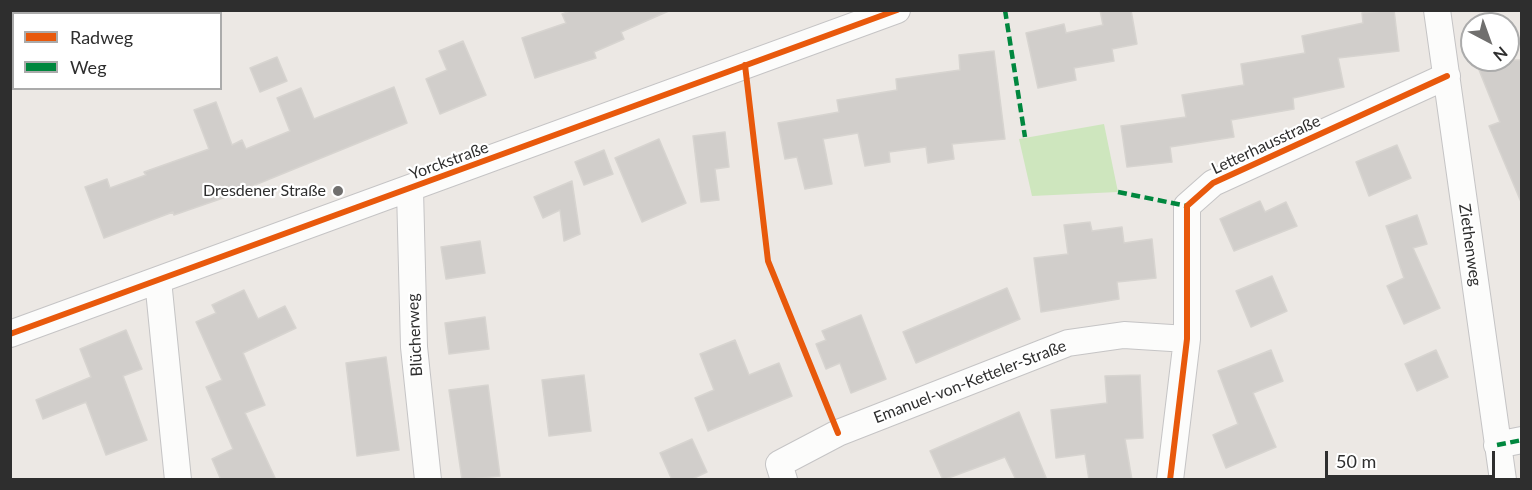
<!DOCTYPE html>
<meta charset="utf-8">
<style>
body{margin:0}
#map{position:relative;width:1532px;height:490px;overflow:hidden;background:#ece8e4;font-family:Lato,sans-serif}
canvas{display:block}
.frame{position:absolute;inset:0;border:12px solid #2e2e2e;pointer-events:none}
.legend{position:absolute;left:12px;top:12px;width:210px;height:78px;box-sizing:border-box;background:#fff;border:2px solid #ababab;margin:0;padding:8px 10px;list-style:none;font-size:18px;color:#2e2e2e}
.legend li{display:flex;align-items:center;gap:12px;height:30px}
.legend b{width:30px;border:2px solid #ababab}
.north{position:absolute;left:1460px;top:12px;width:60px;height:60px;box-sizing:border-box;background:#fff;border:2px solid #ababab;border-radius:50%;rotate:139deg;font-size:16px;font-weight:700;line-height:24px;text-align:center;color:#2e2e2e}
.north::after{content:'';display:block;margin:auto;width:21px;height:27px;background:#706f6e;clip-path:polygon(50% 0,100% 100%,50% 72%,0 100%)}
.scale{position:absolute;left:1325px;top:451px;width:170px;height:27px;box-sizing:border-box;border:3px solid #2e2e2e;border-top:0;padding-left:8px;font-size:18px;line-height:21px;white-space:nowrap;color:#2e2e2e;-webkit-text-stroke:4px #fff;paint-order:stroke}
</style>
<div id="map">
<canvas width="1532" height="490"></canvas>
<div class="frame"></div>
<ul class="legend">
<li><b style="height:8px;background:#e8590c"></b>Radweg</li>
<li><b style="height:8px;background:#00873e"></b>Weg</li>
</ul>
<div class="north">N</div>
<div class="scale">50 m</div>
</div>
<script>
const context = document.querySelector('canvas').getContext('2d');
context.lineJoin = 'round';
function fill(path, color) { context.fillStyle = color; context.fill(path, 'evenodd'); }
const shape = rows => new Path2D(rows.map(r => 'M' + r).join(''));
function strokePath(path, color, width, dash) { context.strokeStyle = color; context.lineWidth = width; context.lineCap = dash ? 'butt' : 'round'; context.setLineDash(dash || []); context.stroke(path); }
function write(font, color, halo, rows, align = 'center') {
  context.font = font + ' Lato,sans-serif'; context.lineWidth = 4.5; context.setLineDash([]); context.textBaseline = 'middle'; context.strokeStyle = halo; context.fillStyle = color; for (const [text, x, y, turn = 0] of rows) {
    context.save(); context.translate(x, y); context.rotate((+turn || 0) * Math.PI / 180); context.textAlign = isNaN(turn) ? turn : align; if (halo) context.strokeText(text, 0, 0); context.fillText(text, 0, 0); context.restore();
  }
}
const green = shape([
 [1104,124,1118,192,1032,196,1019,139]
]);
const building = shape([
 [573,10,671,10,621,32,624,39,594,52,596,58,535,78,522,38,566,23,562,14,573,10],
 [1100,10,1131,10,1137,44,1112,49,1114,61,1074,68,1076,80,1038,88,1026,33,1064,24,1066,33,1103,25,1100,10],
 [1394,10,1399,51,1338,58,1344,87,1293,98,1294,109,1231,120,1234,137,1170,147,1172,162,1127,167,1121,126,1186,117,1182,95,1244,85,1241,64,1305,53,1302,36,1363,23,1362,13,1394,10],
 [463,41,486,95,440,114,426,79,447,70,439,51,463,41],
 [994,51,1005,139,952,144,954,159,928,163,926,147,889,152,890,162,865,166,858,133,823,139,832,184,805,189,797,157,785,159,778,123,839,112,837,100,897,90,896,79,960,70,959,55,994,51],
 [277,57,287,81,260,92,250,68,277,57],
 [1475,60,1521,60,1521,202,1489,126,1500,122,1475,60],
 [394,87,407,123,223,198,174,215,173,212,104,238,85,187,107,179,110,188,146,175,144,172,209,149,194,110,216,102,232,145,242,140,246,149,290,131,277,98,301,88,314,119,394,87],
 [725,132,729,167,715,169,719,200,701,202,693,136,725,132],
 [659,139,686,203,642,222,615,158,659,139],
 [1397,145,1411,178,1369,196,1356,162,1397,145],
 [604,150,613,174,584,185,575,162,604,150],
 [572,181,580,234,564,241,560,210,543,218,534,197,572,181],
 [1260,201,1265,212,1286,202,1297,226,1234,251,1220,219,1260,201],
 [1417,215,1427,244,1413,248,1440,308,1404,324,1387,286,1404,278,1386,226,1417,215],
 [1090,222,1092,231,1122,227,1124,243,1152,239,1156,278,1117,282,1119,299,1041,312,1034,258,1068,254,1064,225,1090,222],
 [480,241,485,273,446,279,441,247,480,241],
 [1272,276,1287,311,1251,327,1236,291,1272,276],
 [1007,288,1020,319,916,363,903,332,1007,288],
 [244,290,258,319,285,306,296,328,243,353,265,405,245,413,276,480,221,480,212,459,233,449,206,387,222,380,196,322,216,313,212,305,244,290],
 [861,315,886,379,851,393,840,363,826,369,816,344,826,340,822,331,861,315],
 [485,317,489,349,449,354,445,323,485,317],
 [126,330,142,369,123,376,147,440,106,455,86,402,43,419,36,400,91,377,80,349,126,330],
 [735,340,749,375,779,363,792,396,708,431,695,398,714,390,700,354,735,340],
 [1271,350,1283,381,1253,393,1276,447,1226,468,1213,435,1238,424,1218,371,1271,350],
 [1436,350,1448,377,1417,391,1405,364,1436,350],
 [386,357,399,450,357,456,346,363,386,357],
 [584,375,591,431,549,436,542,380,584,375],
 [1140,375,1143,438,1125,439,1132,480,1089,480,1085,454,1056,458,1051,410,1107,403,1105,376,1140,375],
 [488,385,500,476,462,480,449,390,488,385],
 [1019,412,1047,480,1016,480,1005,457,943,480,930,451,1019,412],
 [692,439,707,472,690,480,672,480,660,453,692,439]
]);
const minor = shape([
 [1437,10,1503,480],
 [410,190,414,347,428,480],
 [158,280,178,480],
 [10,334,897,10],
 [1497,445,1522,440],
 [784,480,779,464,838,433,1068,343,1124,335,1187,339],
 [1170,480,1187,339,1187,206,1213,183,1447,76]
]);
const quiet = shape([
 [1005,10,1025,137],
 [1118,192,1187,206],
 [1497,445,1522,440]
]);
const cycleway = shape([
 [745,65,768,261,838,433],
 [10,334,897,10],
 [1170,480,1187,339,1187,206,1213,183,1447,76]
]);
const markers = [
 [338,191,6,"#706f6e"]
];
const streetNames = [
 ["Letterhausstraße",1266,145,-25],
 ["Yorckstraße",449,161,-20],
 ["Ziethenweg",1470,245,82],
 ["Blücherweg",415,335,-93],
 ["Emanuel-von-Ketteler-Straße",970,382,-21]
];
const poiNames = [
 ["Dresdener Straße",326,191]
];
fill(green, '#cee6be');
fill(building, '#d1cecb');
strokePath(building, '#d7d4d0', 1.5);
strokePath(minor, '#c5c4c5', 28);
strokePath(minor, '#fcfcfb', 26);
strokePath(quiet, '#00873e', 4.5, [9, 4.5]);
strokePath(cycleway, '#e8590c', 6);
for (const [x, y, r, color] of markers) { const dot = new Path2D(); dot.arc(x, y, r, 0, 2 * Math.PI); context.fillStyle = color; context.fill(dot); strokePath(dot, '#fff', 2); }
write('16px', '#2e2e2e', '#fff', streetNames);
write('16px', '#2e2e2e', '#fff', poiNames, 'right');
</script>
